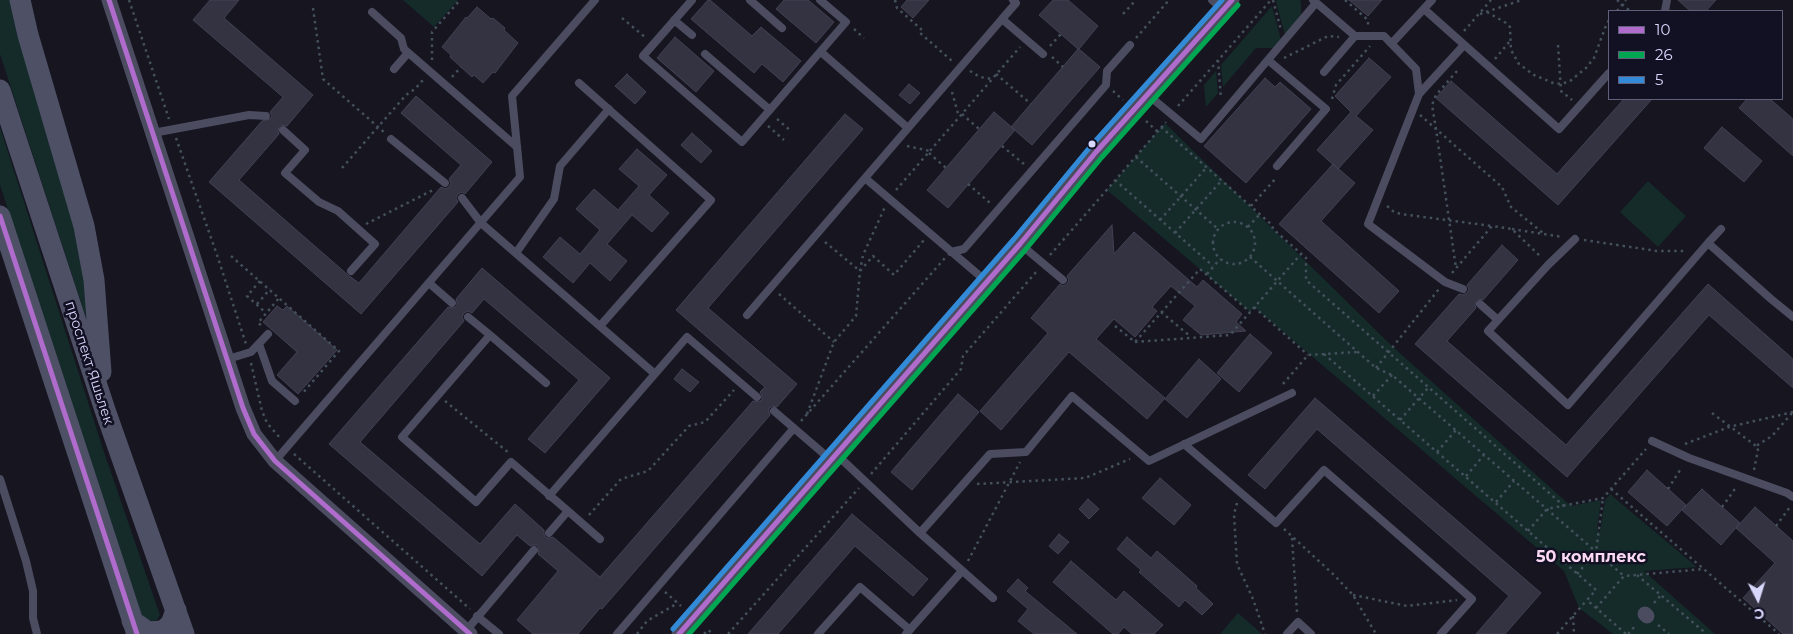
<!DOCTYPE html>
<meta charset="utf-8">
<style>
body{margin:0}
#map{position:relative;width:1793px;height:634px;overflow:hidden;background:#161520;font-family:Montserrat,sans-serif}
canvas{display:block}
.legend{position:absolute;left:1608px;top:10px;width:175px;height:90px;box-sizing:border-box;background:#121124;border:1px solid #61607a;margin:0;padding:6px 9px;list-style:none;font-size:15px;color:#d8d7fc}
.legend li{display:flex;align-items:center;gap:10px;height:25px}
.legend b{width:25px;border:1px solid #61607a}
.north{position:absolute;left:1733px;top:574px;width:50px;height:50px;-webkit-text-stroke:4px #121124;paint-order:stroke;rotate:175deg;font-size:14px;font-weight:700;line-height:20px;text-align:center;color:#d8d7fc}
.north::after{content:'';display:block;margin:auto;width:18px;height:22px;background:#d8d7fc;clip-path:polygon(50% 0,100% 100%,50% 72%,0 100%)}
</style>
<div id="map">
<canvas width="1793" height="634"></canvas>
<ul class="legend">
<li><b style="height:6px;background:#b06ccc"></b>10</li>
<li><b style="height:6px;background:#00a651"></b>26</li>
<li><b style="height:6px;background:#338bd7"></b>5</li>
</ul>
<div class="north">С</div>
</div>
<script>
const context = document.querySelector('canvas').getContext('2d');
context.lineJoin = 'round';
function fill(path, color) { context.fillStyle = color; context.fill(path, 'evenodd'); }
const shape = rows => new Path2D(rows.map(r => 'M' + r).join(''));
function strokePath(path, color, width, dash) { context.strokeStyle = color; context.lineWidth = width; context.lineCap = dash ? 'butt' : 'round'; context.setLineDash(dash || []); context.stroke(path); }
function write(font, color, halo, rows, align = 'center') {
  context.font = font + ' Montserrat,sans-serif'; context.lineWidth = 5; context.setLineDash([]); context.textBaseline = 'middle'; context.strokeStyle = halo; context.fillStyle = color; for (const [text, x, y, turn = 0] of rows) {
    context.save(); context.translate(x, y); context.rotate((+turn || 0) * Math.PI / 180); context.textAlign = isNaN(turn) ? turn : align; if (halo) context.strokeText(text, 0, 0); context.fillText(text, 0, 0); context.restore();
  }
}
const green = shape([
 [0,0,12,0,81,250,90,331,0,54],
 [403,0,458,0,434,27],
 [1277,0,1300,0,1301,2,1301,15,1285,35,1276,2],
 [1272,6,1281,40,1274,48,1256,48,1223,87,1221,65],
 [1216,71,1218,93,1206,107,1204,85],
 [1165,123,1393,347,1571,506,1601,500,1597,529,1600,532,1605,500,1610,494,1697,567,1644,571,1715,634,1613,634,1579,608,1564,571,1254,307,1250,312,1107,190],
 [0,127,103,449,160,615,157,620,153,621,146,619,141,614,0,185],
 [1648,181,1686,216,1658,247,1620,212],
 [1238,613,1261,633,1261,634,1220,634]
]);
const building = shape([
 [210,0,239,0,224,18,313,95,287,126,282,125,279,127,278,131,279,134,239,180,348,275,359,283,441,187,445,189,449,187,451,183,449,179,461,165,401,113,416,96,492,162,465,194,462,192,458,194,456,198,458,202,361,314,209,182,262,121,270,119,272,116,270,112,283,97,193,20,210,0],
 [708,0,710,0,752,36,761,27,801,61,783,82,762,64,754,73,691,19,708,0],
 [784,0,808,0,834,22,816,43,776,9,784,0],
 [907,0,929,0,913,18,901,7,907,0],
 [1053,0,1068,0,1098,26,1079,49,1100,67,1032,145,1011,127,1078,49,1039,15,1053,0],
 [1349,0,1382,0,1368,16,1349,0],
 [1678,0,1716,0,1706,11,1690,11,1678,0],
 [477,7,491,19,493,18,505,28,504,30,518,43,495,73,493,72,483,83,474,75,472,77,450,57,451,55,442,47,466,17,467,18,477,7],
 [675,37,714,71,696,92,657,58,675,37],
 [1369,58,1391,77,1356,116,1373,130,1338,169,1317,150,1351,112,1335,96,1369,58],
 [627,74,646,92,635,104,615,86,627,74],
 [1265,78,1275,87,1280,82,1311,109,1246,183,1204,146,1265,78],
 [1451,81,1557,174,1624,99,1652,99,1558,205,1436,98,1451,81],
 [909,84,920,93,910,104,899,95,909,84],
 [1747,99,1770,99,1793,119,1793,156,1739,108,1747,99],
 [994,112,1015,130,948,208,927,190,994,112],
 [845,114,863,129,708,308,797,384,777,407,773,406,769,408,769,412,770,415,602,609,600,608,578,634,533,634,517,620,558,571,538,554,539,549,537,545,533,545,530,546,517,535,482,576,329,444,448,307,453,308,457,306,457,302,456,299,482,268,610,378,545,453,528,439,579,380,484,299,472,313,468,311,464,313,462,317,464,321,360,442,480,544,515,504,544,530,544,534,546,538,550,538,553,537,600,577,753,401,758,402,762,400,762,396,760,392,765,387,676,310,845,114],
 [1722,127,1762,161,1744,182,1704,148,1722,127],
 [692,133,712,151,701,163,681,145,692,133],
 [637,149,667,175,649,195,669,213,652,232,632,215,607,244,627,261,610,281,590,263,573,283,543,257,560,237,580,254,600,230,576,209,594,189,618,210,639,186,619,169,637,149],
 [1333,164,1355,183,1321,221,1399,291,1379,313,1279,224,1333,164],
 [1112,225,1114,254,1134,232,1197,287,1203,280,1242,314,1236,322,1246,331,1201,335,1183,320,1195,306,1171,286,1152,307,1157,311,1135,337,1114,319,1096,339,1165,398,1147,419,1069,352,1001,430,980,411,1048,333,1031,318,1060,284,1063,286,1067,284,1069,280,1067,276,1112,225],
 [1502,245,1518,260,1483,300,1479,299,1476,301,1475,305,1476,308,1447,341,1566,445,1708,284,1793,359,1793,388,1709,315,1567,477,1415,344,1459,294,1463,295,1467,293,1469,289,1467,285,1502,245],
 [277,306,283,310,287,306,337,350,298,394,277,375,297,352,263,322,277,306],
 [1250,334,1272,353,1239,392,1217,373,1250,334],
 [1199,359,1221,379,1187,418,1165,399,1199,359],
 [682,369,699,382,690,392,674,379,682,369],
 [958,394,979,412,912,490,891,472,958,394],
 [1315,398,1541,593,1505,634,1476,634,1509,596,1317,429,1265,489,1248,475,1315,398],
 [1647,470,1686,505,1667,526,1628,492,1647,470],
 [1160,478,1191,505,1174,525,1142,498,1160,478],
 [1702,489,1740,523,1721,545,1682,510,1702,489],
 [1088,499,1099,509,1089,519,1079,509,1088,499],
 [1755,507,1793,541,1793,634,1783,634,1743,598,1775,563,1736,528,1755,507],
 [852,514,928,579,913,596,855,546,778,634,748,634,852,514],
 [1059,534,1069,542,1058,554,1049,546,1059,534],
 [1127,537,1151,558,1157,551,1197,586,1196,588,1213,604,1202,615,1185,600,1179,607,1139,572,1141,570,1117,549,1127,537],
 [1071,561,1116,600,1124,591,1163,625,1154,634,1132,634,1124,627,1118,634,1113,634,1053,582,1071,561],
 [1018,579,1028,588,1025,591,1077,634,1034,634,1018,621,1028,609,1007,591,1018,579]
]);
const path = shape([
 [129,0,169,119],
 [895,0,897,8,921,29,919,32,952,61],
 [1273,0,1281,30],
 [1345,0,1368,20,1368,25],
 [1617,0,1630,11],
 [313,8,323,79,385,133],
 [1617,11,1626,0],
 [1487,12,1506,23,1510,27,1511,50,1519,64,1534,75,1553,83,1561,84,1570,81,1586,68,1594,58,1605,28,1609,20],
 [1123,14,1136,0],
 [1480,14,1522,0],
 [622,18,646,38],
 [854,29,864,38],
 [1464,31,1491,0],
 [1136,38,1169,0],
 [1558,45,1561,91,1572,100],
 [1050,46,1061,34],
 [1052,57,1063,67],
 [1284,58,1328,36,1339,37],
 [1495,59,1510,41],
 [432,60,432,32,460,0],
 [1218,60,1221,99],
 [970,71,980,77,992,79],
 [1457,71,1436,95,1432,105,1436,129,1502,187,1511,207,1543,233],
 [996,74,1031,104],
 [452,77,461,67],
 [1113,91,1123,100],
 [952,92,959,117],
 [1332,99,1336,85,1370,46],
 [1178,106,1271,0],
 [962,114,979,129],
 [1420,115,1436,129,1456,268],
 [777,119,791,131],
 [1146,121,1158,132],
 [768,126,784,140],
 [1161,127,1272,225,1273,229,1306,258,1306,280,1564,506],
 [176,138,217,255,246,344],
 [907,146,930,151],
 [1002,146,1024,164],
 [929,153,946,168],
 [1136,157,1218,229],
 [342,168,406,95,415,89,423,80],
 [1115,180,1213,266],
 [968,184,990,203],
 [896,190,1020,47],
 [1251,206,1277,177],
 [1387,206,1394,212,1401,214,1492,226],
 [1160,220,1207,167],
 '1213 243a21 21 0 1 1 42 0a21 21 0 1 1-42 0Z',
 [366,224,435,189],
 [1248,227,1260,214],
 [1512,229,1563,237],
 [1175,233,1222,180],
 [1584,240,1657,251,1687,251],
 [825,242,860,271,873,256,894,275,924,240],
 [1050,255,1166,122],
 [231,256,339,351,302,394],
 [1250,257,1376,368,1392,375,1624,576],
 [1452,273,1492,226,1512,229,1541,257],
 [1207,274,1220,259],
 [260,281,247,296,266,313],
 [779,294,834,342],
 [257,304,270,289],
 [1254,307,1308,355],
 [1161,312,1191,337],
 [261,325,258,323,279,298],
 [1115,326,1135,342,1200,269,1250,312],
 [1135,342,1230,335,1301,254],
 [1324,354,1596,590,1587,600,1626,634],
 [251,363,262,411,267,423,280,438],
 [1376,368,1439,289],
 [1283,384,1308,355,1358,352],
 [1373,396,1392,375],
 [445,401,509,453],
 [1712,413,1756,446],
 [807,414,834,342,856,316,860,271,863,255,885,207],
 [1400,420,1428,388],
 [801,421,945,258],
 [1685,444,1729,427,1793,412],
 [1437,452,1456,430],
 [294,454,470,609],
 [1754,470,1758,450,1756,446,1772,436,1792,413],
 [871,474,961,369,963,356,1037,271],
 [1466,476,1484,455],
 [977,484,1085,478,1130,459],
 [1611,489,1779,634],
 [1668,489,1682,467],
 [1496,502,1514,481],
 [1237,503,1234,514,1237,564,1253,599,1265,634],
 [1722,507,1737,486],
 [589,515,621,479,648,471,689,426,705,422,734,390],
 [1776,526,1790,507],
 [1284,529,1333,574,1353,595,1376,634],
 [1528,531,1547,509,1603,498,1646,449],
 [1292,538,1297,612],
 [968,561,1020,462],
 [1577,574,1596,552,1603,498],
 [1637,575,1703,631,1704,634],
 [665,592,681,606],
 [1353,595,1407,606,1457,600],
 [1654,603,1661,595],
 [1596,608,1624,576,1704,569],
 [1573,616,1574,634],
 [1658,625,1669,634],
 [637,634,647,621,678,603],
 [704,634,708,630,713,634],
 [728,634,859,488],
 [1557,634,1587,600],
 [1628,634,1636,625]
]);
const lane = shape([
 [692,0,643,56,742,142,846,22,820,0],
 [750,0,782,28],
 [1013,0,1016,3,1002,19,1043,54],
 [1212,0,1223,10],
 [1313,0,1355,36,1384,36,1416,69,1419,94,1368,224,1445,282,1463,289],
 [1424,9,1559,129,1609,73],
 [1665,11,1667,0],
 [372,12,401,38,404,49,517,147],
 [674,20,692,35],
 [1392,43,1432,0],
 [821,52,908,128],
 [705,54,770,110],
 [1268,60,1326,109,1277,166],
 [394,69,408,53],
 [1324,72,1355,36],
 [579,83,711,200,600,326],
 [1147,94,1201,139,1316,3],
 [1419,94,1464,45],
 [283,130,305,150,285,173,319,202,338,211,375,244,351,271],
 [153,133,249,115,266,116],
 [391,139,445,183],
 [865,178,987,282],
 [462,198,481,223,655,374],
 [1575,239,1548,265,1488,331,1568,405,1708,243,1771,299,1793,317],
 [1708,243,1721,229],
 [1020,244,1063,280],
 [951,252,964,249,1106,85,1107,71,1130,45],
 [516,253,554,199,560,166,609,109],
 [429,283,452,303],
 [1480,304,1498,320],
 [747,315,1002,19],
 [468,317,490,335],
 [259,344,272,381,295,401],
 [228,359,251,352,268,334],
 [546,383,490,335,402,437,476,502,511,462,568,511,549,533],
 [774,411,831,460],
 [1652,441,1689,458,1787,493,1793,497],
 [1184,444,1276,523,1324,470,1472,599,1441,634],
 [836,454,920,533,990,454,1026,452,1072,396,1149,461,1292,393],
 [275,461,520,177,512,96,595,0],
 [0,479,26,561,33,591,33,618,37,634],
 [549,496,687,337,757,397],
 [568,511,600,539],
 [920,533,993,598],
 [477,616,499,634],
 [465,632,534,550],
 [617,634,794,428],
 [818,634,860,587,910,630],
 [906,634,962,571],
 [1287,634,1298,622,1311,634]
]);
const street = shape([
 [109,0,243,408,254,434,275,461,293,477,470,634],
 [1645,614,1647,616],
 [679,634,1020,244,1096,152,1232,0]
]);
const secondary = shape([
 [20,0,28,35,84,226,94,280,101,372],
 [0,90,105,410,184,634],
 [0,216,137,634],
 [132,621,148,632,163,631,171,624,176,610]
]);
const bus1 = shape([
 [109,0,243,408,254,434,275,461,470,634],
 [0,216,137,634],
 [679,634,1020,244,1096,152,1232,0]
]);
const bus2 = shape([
 [689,634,1026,249,1102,157,1238,5]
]);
const bus3 = shape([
 [673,629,1014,239,1090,147,1222,0]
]);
const markers = [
 [1092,144,4.5,"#d8d7fc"]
];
const streetNames = [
 ["проспект Яшьлек",89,363,72]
];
const quarterNames = [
 ["50 комплекс",1591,557]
];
fill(green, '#142b2a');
fill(building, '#343342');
strokePath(building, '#434153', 1);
strokePath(path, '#44515c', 2.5, [2.5, 4]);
strokePath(lane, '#4b4c60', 8);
strokePath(street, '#4b4c60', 15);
strokePath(secondary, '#4e5066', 21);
strokePath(bus1, '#b06ccc', 5);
strokePath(bus2, '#00a651', 5);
strokePath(bus3, '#338bd7', 5);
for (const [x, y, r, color] of markers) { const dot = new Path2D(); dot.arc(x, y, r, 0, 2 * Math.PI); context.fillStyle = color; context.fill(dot); strokePath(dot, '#121124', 2); }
write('14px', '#d8d7fc', '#121124', streetNames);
write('bold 16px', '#fcd9f3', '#121124', quarterNames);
</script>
